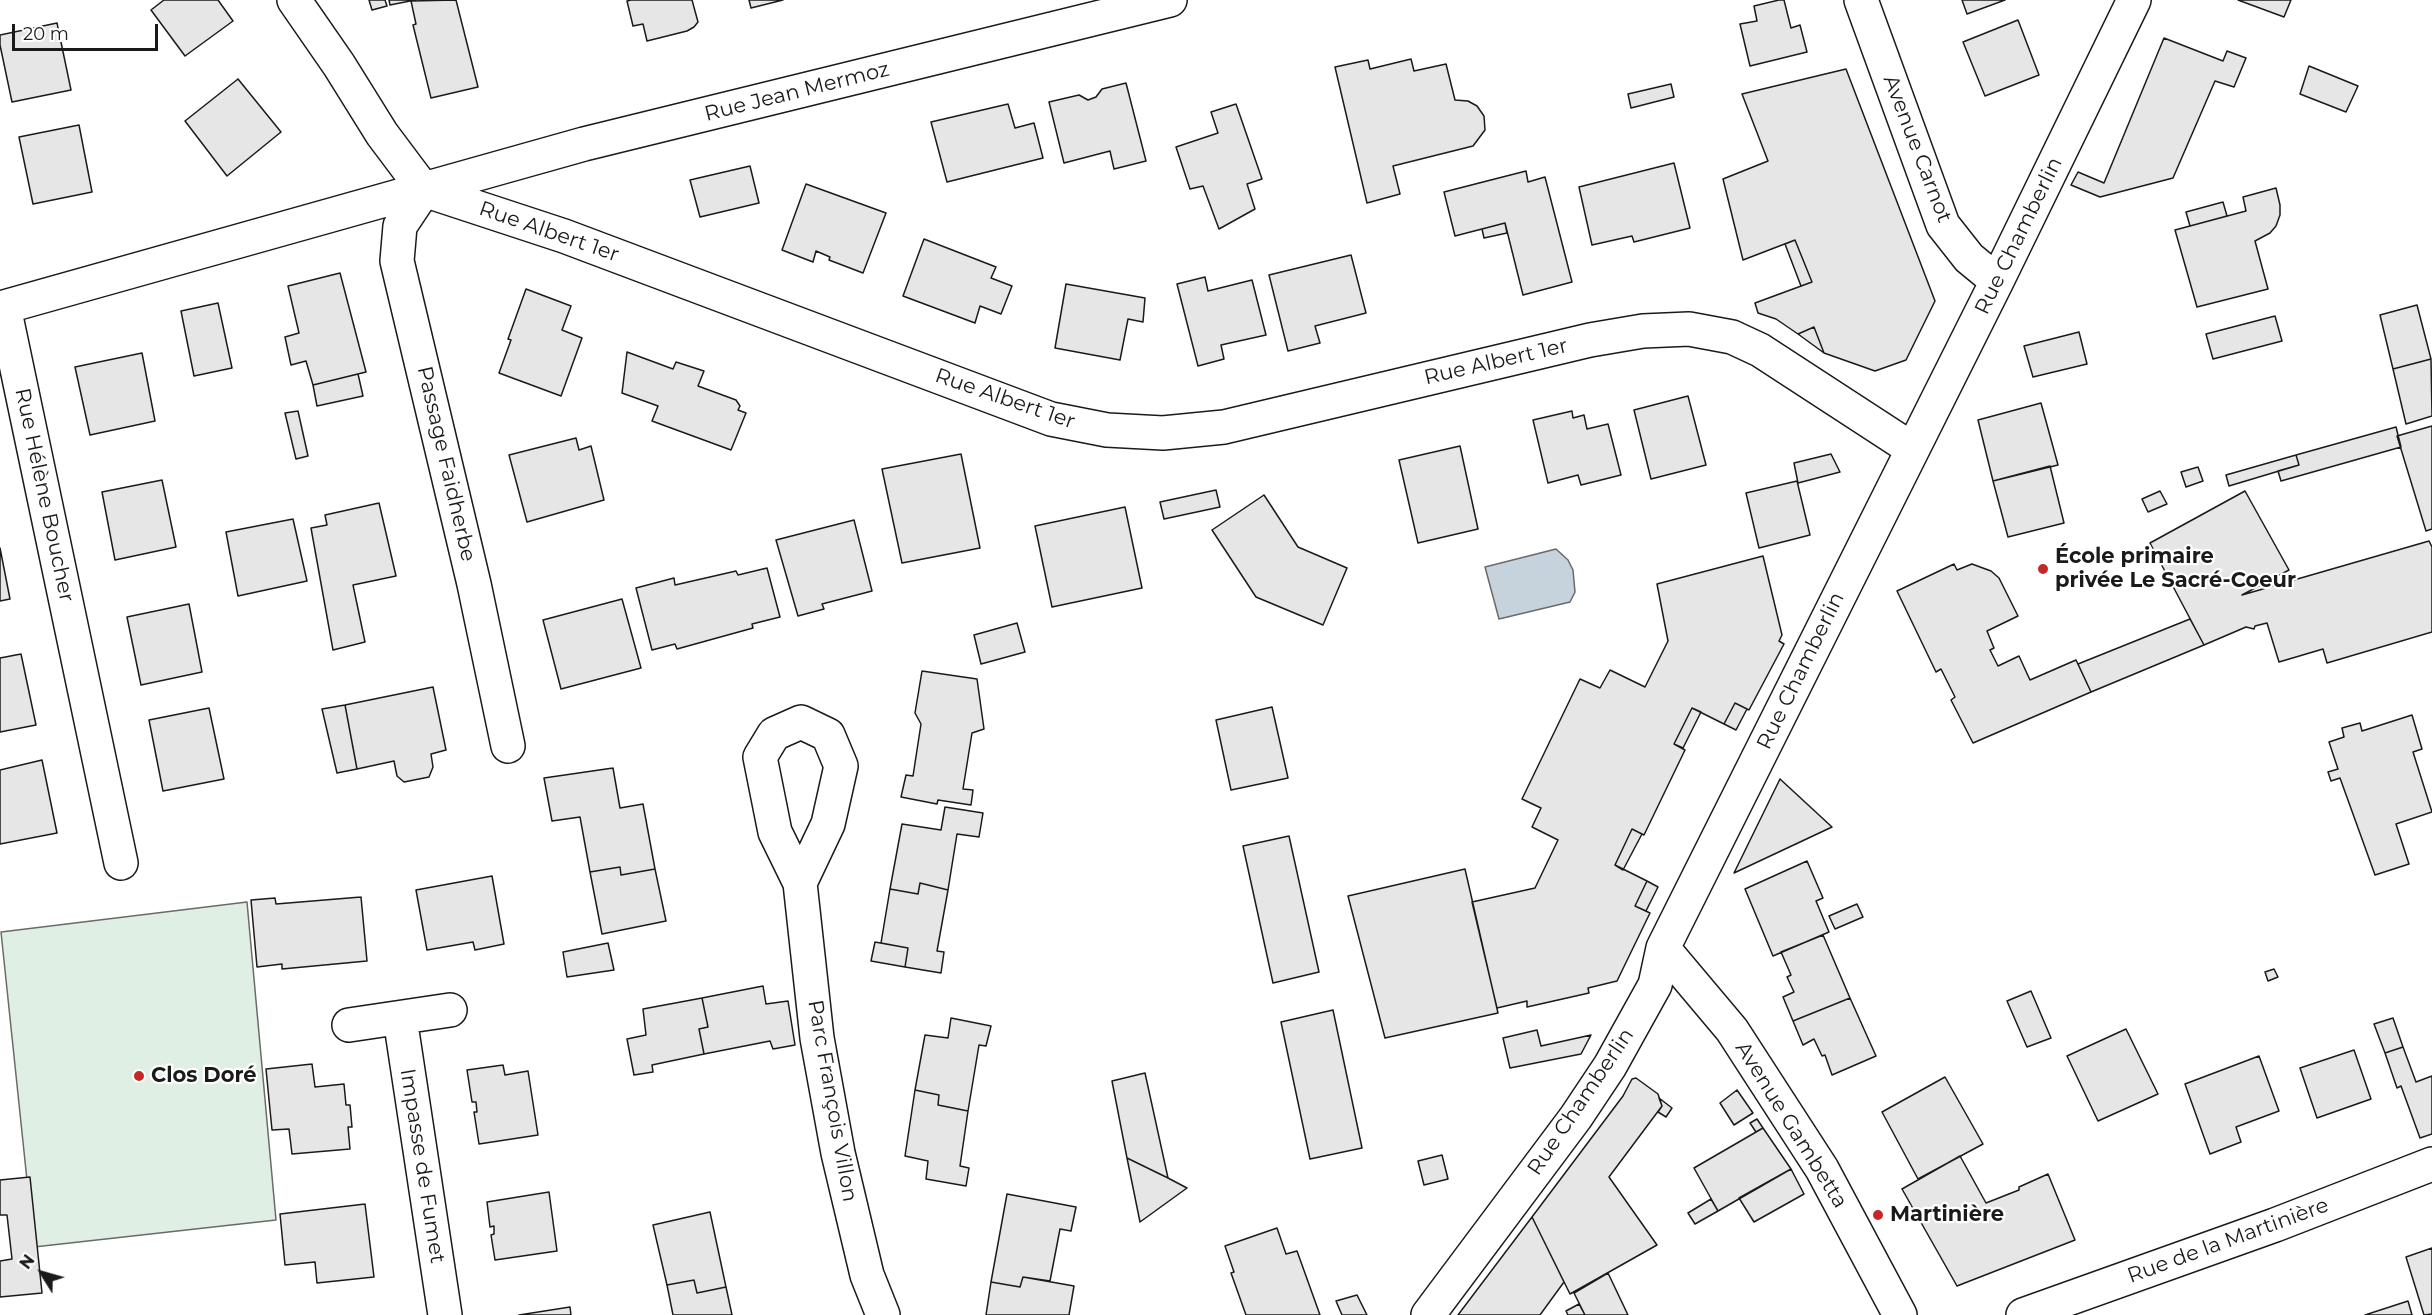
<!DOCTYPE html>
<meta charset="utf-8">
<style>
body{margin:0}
#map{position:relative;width:2432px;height:1315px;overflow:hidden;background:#fff;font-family:Montserrat,sans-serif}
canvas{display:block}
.north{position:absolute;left:12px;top:1243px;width:60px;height:60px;-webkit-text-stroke:4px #fff;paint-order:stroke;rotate:307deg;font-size:16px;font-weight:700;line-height:24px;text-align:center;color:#1a1a1a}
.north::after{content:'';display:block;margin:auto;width:21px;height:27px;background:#1a1a1a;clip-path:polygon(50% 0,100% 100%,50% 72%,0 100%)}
.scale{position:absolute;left:12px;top:24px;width:146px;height:27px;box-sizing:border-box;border:3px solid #1a1a1a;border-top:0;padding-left:8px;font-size:18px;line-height:21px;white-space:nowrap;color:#1a1a1a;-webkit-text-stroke:4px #fff;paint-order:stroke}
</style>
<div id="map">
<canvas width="2432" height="1315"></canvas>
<div class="north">N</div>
<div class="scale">20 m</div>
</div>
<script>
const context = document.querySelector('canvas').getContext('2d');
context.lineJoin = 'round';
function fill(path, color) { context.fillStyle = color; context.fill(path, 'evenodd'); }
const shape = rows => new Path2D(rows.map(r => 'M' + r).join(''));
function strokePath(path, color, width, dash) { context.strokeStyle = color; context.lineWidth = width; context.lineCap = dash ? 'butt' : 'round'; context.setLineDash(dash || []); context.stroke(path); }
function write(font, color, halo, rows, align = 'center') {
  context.font = font + ' Montserrat,sans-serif'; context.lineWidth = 4.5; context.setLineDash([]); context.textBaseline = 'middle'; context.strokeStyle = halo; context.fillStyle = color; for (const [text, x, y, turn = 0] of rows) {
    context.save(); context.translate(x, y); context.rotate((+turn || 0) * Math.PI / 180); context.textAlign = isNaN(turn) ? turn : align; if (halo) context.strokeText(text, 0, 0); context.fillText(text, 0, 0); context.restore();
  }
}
const green = shape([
 [247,902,276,1220,34,1247,1,932,247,902]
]);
const water = shape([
 [1556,549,1568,560,1573,570,1575,592,1570,602,1499,619,1485,567,1556,549]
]);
const building = shape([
 [164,0,218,0,233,21,185,56,151,10,164,0],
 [369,0,385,0,387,6,372,10,369,0],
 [389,0,415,0,390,5,389,0],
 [456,0,478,87,431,98,413,25,416,24,411,1,456,0],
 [631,0,692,0,698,22,694,27,687,31,647,41,643,24,633,26,627,1,631,0],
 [749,0,783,0,751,8,749,0],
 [1779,0,1784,0,1791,28,1800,25,1807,52,1750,66,1740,24,1757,21,1754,6,1779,0],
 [1962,0,2005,0,1967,14,1962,0],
 [2238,0,2291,0,2284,17,2238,0],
 [2018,20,2039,75,1985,96,1963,42,2018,20],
 [57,23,71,90,12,102,0,45,0,35,57,23],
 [2164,38,2223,61,2227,51,2246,58,2234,87,2215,81,2173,178,2100,197,2071,185,2078,172,2104,183,2164,38],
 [1411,59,1414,71,1446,64,1455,100,1468,101,1477,106,1484,116,1485,130,1473,146,1393,166,1400,194,1367,203,1335,67,1368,60,1370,69,1411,59],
 [2309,66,2358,86,2346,112,2300,94,2309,66],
 [1846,69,1935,301,1906,360,1875,371,1824,353,1814,327,1798,334,1776,319,1758,313,1755,303,1812,282,1795,240,1743,260,1723,179,1768,161,1742,94,1846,69],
 [238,79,281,132,227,176,185,121,238,79],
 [1126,83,1146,161,1114,169,1110,151,1064,163,1049,102,1079,95,1088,100,1096,97,1102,89,1126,83],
 [1671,84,1674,97,1631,108,1628,94,1671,84],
 [1008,104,1015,128,1034,123,1043,158,947,182,931,122,1008,104],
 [1236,104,1262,179,1247,184,1255,209,1219,229,1203,186,1190,189,1176,147,1218,133,1211,112,1236,104],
 [79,125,92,192,33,204,19,137,79,125],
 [1674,163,1690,228,1634,242,1632,236,1592,245,1579,187,1674,163],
 [750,166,759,203,700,217,690,180,750,166],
 [1526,171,1528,182,1545,177,1572,282,1523,295,1505,223,1455,236,1444,192,1526,171],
 [806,184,886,213,863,273,829,260,830,257,816,251,813,262,782,250,806,184],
 [2276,188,2280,205,2280,215,2276,226,2270,233,2255,241,2268,289,2197,307,2175,230,2246,211,2243,197,2276,188],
 [2223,202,2227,216,2190,226,2186,212,2223,202],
 [1505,223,1507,233,1484,238,1482,229,1505,223],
 [924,239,996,267,991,278,1012,286,1001,314,980,306,975,323,903,296,924,239],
 [1795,240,1812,282,1801,286,1785,244,1795,240],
 [1351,255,1366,313,1315,326,1320,343,1288,351,1269,275,1351,255],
 [340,273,366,372,313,385,306,361,291,365,285,337,299,333,288,286,340,273],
 [1205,277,1208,291,1252,280,1266,335,1221,345,1224,359,1198,366,1177,284,1205,277],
 [1066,284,1145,298,1143,322,1128,319,1120,360,1055,348,1066,284],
 [526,289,571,306,562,330,582,338,561,396,499,373,511,340,508,339,526,289],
 [218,303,232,368,194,376,181,311,218,303],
 [2417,305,2431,359,2393,369,2380,315,2417,305],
 [2275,316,2282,341,2213,359,2206,334,2275,316],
 [1814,327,1824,353,1798,334,1814,327],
 [2079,332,2087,364,2033,377,2024,346,2079,332],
 [627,352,673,369,676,362,704,371,698,386,736,400,740,406,738,410,746,413,731,450,652,421,658,406,622,393,627,352],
 [142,353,155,421,90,435,75,367,142,353],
 [2431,359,2432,416,2406,424,2393,369,2431,359],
 [358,374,363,396,317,406,313,385,358,374],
 [1688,396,1706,465,1651,479,1634,410,1688,396],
 [2041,403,2058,465,1993,481,1978,420,2041,403],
 [298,411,308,456,296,459,285,413,298,411],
 [1572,411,1573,418,1584,415,1587,429,1608,424,1621,475,1581,485,1578,475,1548,483,1533,420,1572,411],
 [2432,426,2432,529,2426,531,2397,436,2432,426],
 [2396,427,2401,447,2281,481,2278,471,2299,465,2296,455,2396,427],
 [576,438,579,450,591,446,604,500,527,522,509,455,576,438],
 [1460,446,1478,529,1418,543,1399,460,1460,446],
 [961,454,980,548,902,563,882,469,961,454],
 [1831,454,1840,472,1798,483,1794,463,1831,454],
 [2296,455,2299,465,2229,486,2226,475,2296,455],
 [2050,466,2064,523,2008,537,1993,481,2050,466],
 [2198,467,2203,481,2186,487,2181,472,2198,467],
 [162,480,176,547,115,560,102,492,162,480],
 [1797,481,1810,535,1759,548,1746,493,1797,481],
 [1216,490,1220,507,1164,519,1160,502,1216,490],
 [2160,491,2167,504,2148,512,2142,499,2160,491],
 [2245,491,2289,570,2242,595,2429,541,2432,547,2432,632,2327,663,2323,649,2279,662,2267,623,2255,626,2254,629,2246,627,2204,645,2150,543,2245,491],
 [1264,495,1298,547,1347,568,1323,625,1256,597,1212,530,1264,495],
 [379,503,396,576,353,585,365,642,333,650,311,528,327,525,325,515,379,503],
 [1125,507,1142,588,1052,607,1035,526,1125,507],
 [293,519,307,581,238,596,226,532,293,519],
 [854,520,872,591,822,604,824,609,798,616,776,540,854,520],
 [0,548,10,599,0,601,0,548],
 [1763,556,1782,635,1779,641,1784,644,1749,710,1735,703,1724,724,1692,708,1674,744,1685,750,1644,835,1632,829,1615,865,1647,881,1635,906,1650,913,1617,981,1588,988,1589,993,1527,1007,1527,1001,1497,1008,1472,902,1535,888,1558,840,1532,827,1541,808,1522,799,1580,679,1600,688,1610,670,1645,687,1668,641,1657,584,1763,556],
 [1954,564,1957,570,1972,564,1991,571,1999,578,2018,616,1987,631,1994,648,1990,650,1998,666,2019,656,2030,680,2076,660,2091,692,1973,743,1951,700,1955,697,1941,669,1936,672,1897,591,1954,564],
 [767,568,780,617,752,624,753,628,677,649,675,644,652,650,636,588,674,578,675,585,736,571,738,575,767,568],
 [622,599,641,668,561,689,543,620,622,599],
 [189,604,202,672,141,685,127,617,189,604],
 [2190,619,2204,645,2091,692,2078,664,2190,619],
 [1017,623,1025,652,981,664,974,635,1017,623],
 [21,654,36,725,0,732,0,658,21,654],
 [922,671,977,679,984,729,972,733,963,789,973,790,971,805,938,800,937,804,901,797,906,775,913,776,921,724,915,713,922,671],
 [433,687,446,750,431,754,433,767,429,777,404,782,397,776,394,761,357,769,345,705,433,687],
 [1735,703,1747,709,1736,730,1724,724,1735,703],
 [345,705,357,769,337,773,322,709,345,705],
 [1272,707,1288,778,1231,790,1216,720,1272,707],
 [209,708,224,779,163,791,149,720,209,708],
 [1692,708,1701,712,1683,748,1674,744,1692,708],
 [2412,715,2422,749,2413,752,2432,812,2396,824,2409,864,2375,875,2340,778,2331,781,2328,772,2338,769,2329,742,2344,737,2342,728,2360,723,2362,731,2412,715],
 [42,760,57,833,0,844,0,770,42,760],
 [613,768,620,808,643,804,655,869,621,875,620,867,590,872,580,817,552,821,544,778,613,768],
 [1780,779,1832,827,1734,873,1780,779],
 [945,807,983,813,979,837,957,834,948,890,920,883,918,894,890,889,902,824,941,830,945,807],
 [1632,829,1642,834,1623,870,1615,865,1632,829],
 [1289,836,1319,972,1273,983,1243,846,1289,836],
 [1807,861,1823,898,1816,901,1829,932,1773,956,1745,889,1807,861],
 [620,867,621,875,655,869,666,921,602,934,590,872,620,867],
 [1465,869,1498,1013,1385,1038,1348,896,1465,869],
 [492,876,504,944,475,950,473,942,427,950,416,890,492,876],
 [1647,881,1658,887,1646,911,1635,906,1647,881],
 [920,883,948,890,937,951,944,952,941,973,905,967,908,948,881,943,890,889,918,894,920,883],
 [361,897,367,961,282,969,282,964,257,967,251,900,275,898,276,904,361,897],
 [1857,904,1863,917,1835,929,1829,916,1857,904],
 [1823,935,1850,998,1793,1021,1783,997,1794,992,1787,977,1791,975,1781,952,1823,935],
 [875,942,908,948,905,967,871,961,875,942],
 [608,943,614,970,567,977,563,952,608,943],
 [2274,969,2278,977,2268,981,2265,972,2274,969],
 [763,986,766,1004,788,1001,795,1045,773,1049,770,1041,704,1054,699,1029,708,1027,702,998,763,986],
 [2031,991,2051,1038,2027,1047,2007,1001,2031,991],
 [702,998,708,1027,699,1029,704,1054,652,1065,653,1072,634,1075,627,1039,646,1035,643,1009,702,998],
 [1850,998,1876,1056,1832,1075,1825,1055,1822,1056,1814,1039,1803,1045,1793,1021,1850,998],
 [1333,1010,1362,1148,1310,1159,1281,1022,1333,1010],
 [951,1018,991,1026,986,1046,979,1045,968,1111,938,1105,939,1095,915,1090,925,1035,948,1038,951,1018],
 [2393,1018,2403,1047,2385,1053,2374,1024,2393,1018],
 [2126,1029,2158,1094,2098,1121,2067,1056,2126,1029],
 [1537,1030,1541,1046,1591,1035,1581,1054,1510,1068,1503,1038,1537,1030],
 [2403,1047,2416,1082,2432,1076,2432,1134,2420,1138,2401,1086,2397,1088,2385,1053,2403,1047],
 [2354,1050,2371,1099,2317,1118,2300,1068,2354,1050],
 [2259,1056,2279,1111,2236,1127,2241,1142,2210,1154,2185,1084,2259,1056],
 [312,1064,315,1087,344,1084,346,1105,350,1105,352,1127,348,1127,350,1149,292,1154,289,1129,272,1130,266,1069,312,1064],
 [503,1065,505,1075,528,1071,538,1135,479,1144,474,1112,477,1112,476,1102,472,1102,467,1070,503,1065],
 [1145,1073,1168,1178,1127,1158,1112,1081,1145,1073],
 [1945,1077,1983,1144,1918,1179,1882,1112,1945,1077],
 [1636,1078,1658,1094,1662,1106,1609,1177,1657,1245,1570,1294,1532,1217,1623,1096,1632,1079,1636,1078],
 [915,1090,939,1095,938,1105,968,1111,960,1166,969,1168,966,1186,926,1179,928,1161,905,1156,915,1090],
 [1737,1090,1753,1113,1734,1125,1720,1103,1737,1090],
 [1659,1098,1672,1108,1666,1117,1658,1112,1662,1106,1659,1098],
 [1757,1119,1763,1128,1756,1132,1750,1123,1757,1119],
 [1763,1128,1791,1169,1718,1211,1694,1168,1763,1128],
 [1442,1155,1448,1179,1424,1185,1418,1161,1442,1155],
 [1960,1156,1986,1203,2019,1190,2019,1187,2048,1174,2075,1240,1957,1286,1902,1189,1960,1156],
 [1127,1158,1168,1178,1187,1188,1140,1222,1127,1158],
 [1791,1169,1804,1194,1754,1222,1739,1198,1791,1169],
 [30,1177,42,1293,0,1297,0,1261,12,1259,7,1215,0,1215,0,1180,30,1177],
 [549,1192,557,1251,495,1260,491,1235,494,1234,494,1226,490,1227,487,1202,549,1192],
 [1007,1194,1076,1207,1071,1231,1060,1229,1050,1281,1023,1277,1020,1287,991,1282,1007,1194],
 [1711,1199,1718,1211,1695,1224,1688,1213,1711,1199],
 [365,1204,374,1277,317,1283,315,1262,285,1265,280,1214,365,1204],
 [710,1212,726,1287,697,1293,694,1280,667,1285,653,1225,710,1212],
 [1532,1217,1564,1282,1540,1315,1458,1315,1532,1217],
 [1277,1228,1286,1254,1297,1251,1320,1315,1246,1315,1231,1273,1234,1272,1225,1246,1277,1228],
 [2432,1248,2432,1314,2424,1315,2406,1257,2432,1248],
 [1608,1273,1628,1315,1585,1315,1574,1293,1608,1273],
 [1023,1277,1074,1286,1069,1315,986,1315,991,1282,1020,1287,1023,1277],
 [694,1280,697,1293,726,1287,732,1315,673,1315,667,1285,694,1280],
 [1357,1295,1367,1315,1342,1315,1336,1301,1357,1295],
 [2408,1301,2412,1315,2365,1315,2408,1301],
 [1579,1304,1585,1315,1568,1315,1566,1311,1579,1304],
 [570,1307,571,1315,519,1315,570,1307]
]);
const minor = shape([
 [294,0,339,65,382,134,424,190,564,236,1051,419,1107,430,1163,433,1224,427,1590,340,1643,331,1689,329,1732,337,1760,350,1912,449],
 [1861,0,1943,225,1969,258,1997,281],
 [424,190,400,226,397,261,474,584,508,746],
 [121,863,4,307,584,144,1170,0],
 [800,883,828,824,841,766,828,735,801,722,774,734,760,757,775,832,800,883,817,1038,838,1153,867,1275,883,1315],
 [1663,948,1732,1030,1822,1169,1900,1315],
 [400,1018,445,1315],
 [349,1025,450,1010],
 [1428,1315,1576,1117,1610,1066,1655,985,1663,948,1997,281,2134,0],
 [2023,1315,2275,1225,2432,1164]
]);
const markers = [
 [2043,569,6,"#c62828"],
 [139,1076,6,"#c62828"],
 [1878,1215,6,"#c62828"]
];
const streetNames = [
 ["Rue Jean Mermoz",797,92,-14],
 ["Avenue Carnot",1917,149,69],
 ["Rue Albert 1er",549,232,19],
 ["Rue Chamberlin",2019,236,-64],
 ["Rue Albert 1er",1496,362,-13],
 ["Rue Albert 1er",1005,399,19],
 ["Passage Faidherbe",446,464,77],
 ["Rue Hélène Boucher",44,495,78],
 ["Rue Chamberlin",1801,671,-64],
 ["Parc François Villon",832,1101,80],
 ["Rue Chamberlin",1581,1102,-56],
 ["Avenue Gambetta",1791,1125,58],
 ["Impasse de Fumet",422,1166,81],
 ["Rue de la Martinière",2228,1241,-20]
];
const poiNames = [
 ["École primaire",2055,557],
 ["privée Le Sacré-Coeur",2055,581],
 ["Clos Doré",151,1076],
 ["Martinière",1890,1215]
];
fill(green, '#e0efe3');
strokePath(green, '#6a6a6a', 1.5);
fill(water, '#c6d2dc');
strokePath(water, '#6a6a6a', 1.5);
fill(building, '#e6e6e6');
strokePath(building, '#1a1a1a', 1.5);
strokePath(minor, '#1a1a1a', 36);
strokePath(minor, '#fff', 33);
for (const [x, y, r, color] of markers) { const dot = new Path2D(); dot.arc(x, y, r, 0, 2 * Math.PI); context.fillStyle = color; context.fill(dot); strokePath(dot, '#fff', 2); }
write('21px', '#1a1a1a', '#fff', streetNames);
write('bold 21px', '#1a1a1a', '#fff', poiNames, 'left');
</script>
